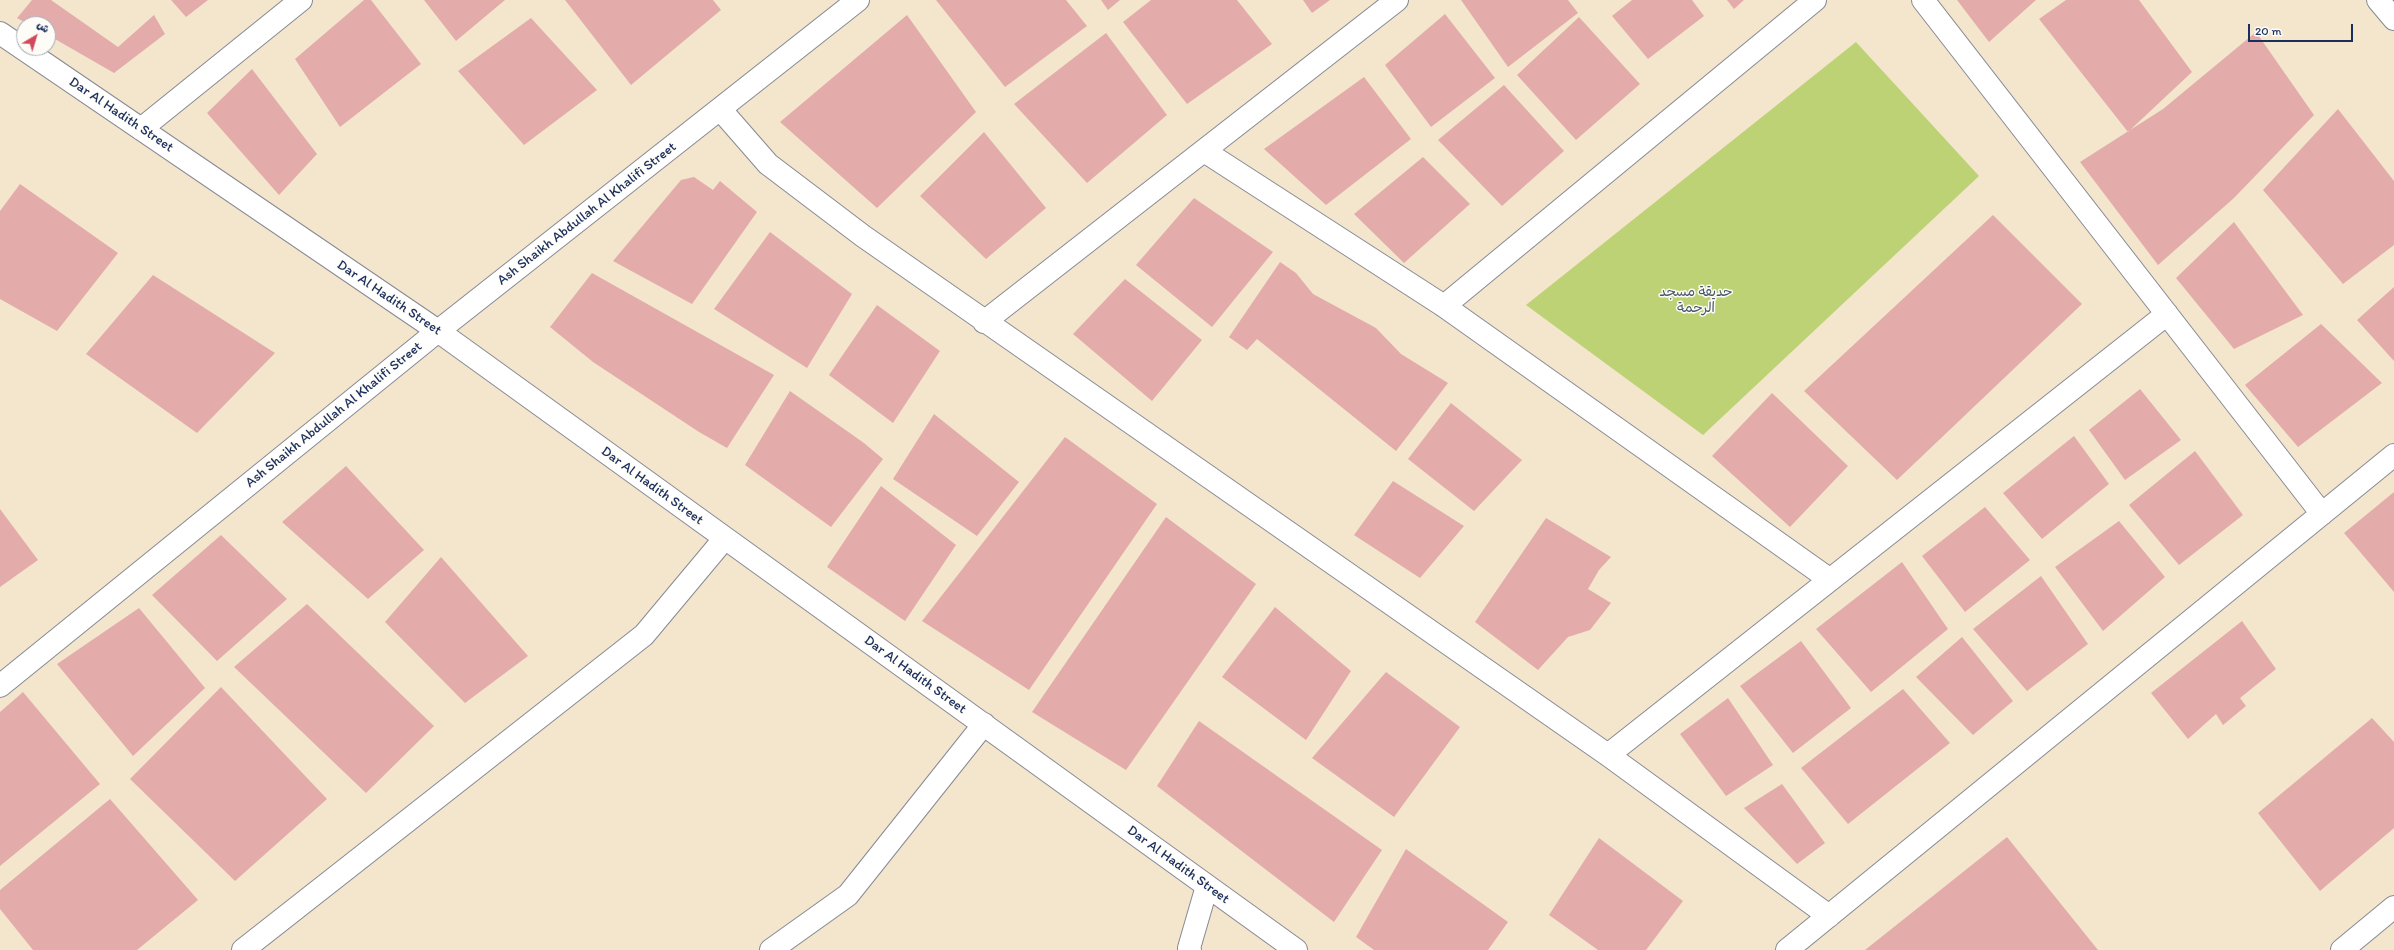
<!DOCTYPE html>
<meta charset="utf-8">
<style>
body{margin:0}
#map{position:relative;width:2394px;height:950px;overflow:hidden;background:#f3e6cc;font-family:Itim,"Playpen Sans Arabic",sans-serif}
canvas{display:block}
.north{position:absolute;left:16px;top:16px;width:40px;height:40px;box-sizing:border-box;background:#fdfcf7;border:1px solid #a3aaba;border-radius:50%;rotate:38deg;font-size:11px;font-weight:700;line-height:16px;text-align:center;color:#1b2f5e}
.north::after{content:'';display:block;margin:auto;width:14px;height:18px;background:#d1495b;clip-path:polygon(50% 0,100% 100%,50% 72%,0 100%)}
.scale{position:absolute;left:2248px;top:24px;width:105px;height:18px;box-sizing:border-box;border:2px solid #1b2f5e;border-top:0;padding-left:5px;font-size:12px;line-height:14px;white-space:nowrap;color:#1b2f5e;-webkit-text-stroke:3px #fdfcf7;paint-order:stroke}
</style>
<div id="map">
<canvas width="2394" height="950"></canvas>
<div class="north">ش</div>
<div class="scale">20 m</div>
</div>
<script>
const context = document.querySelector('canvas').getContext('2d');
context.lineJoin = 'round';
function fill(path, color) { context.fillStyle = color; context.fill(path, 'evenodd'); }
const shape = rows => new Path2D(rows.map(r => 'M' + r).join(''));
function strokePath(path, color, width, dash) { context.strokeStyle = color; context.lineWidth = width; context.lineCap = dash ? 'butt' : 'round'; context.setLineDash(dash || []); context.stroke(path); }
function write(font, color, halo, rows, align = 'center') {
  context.font = font + ' Itim,"Playpen Sans Arabic",sans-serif'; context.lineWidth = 3; context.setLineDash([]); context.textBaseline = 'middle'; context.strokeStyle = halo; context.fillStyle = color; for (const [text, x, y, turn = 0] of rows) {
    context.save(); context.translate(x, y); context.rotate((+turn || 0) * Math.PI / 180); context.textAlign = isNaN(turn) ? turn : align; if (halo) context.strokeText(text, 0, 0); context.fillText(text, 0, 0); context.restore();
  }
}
const green = shape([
 [1856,42,1979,176,1703,435,1526,305]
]);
const building = shape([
 [32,0,51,0,118,47,154,15,165,34,114,73,48,35,48,24,28,24,17,18],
 [171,0,208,0,186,17],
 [364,0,371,0,421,64,340,127,295,59],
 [424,0,505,0,456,41],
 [565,0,713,0,721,10,631,85],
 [936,0,1066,0,1087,26,1005,87],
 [1101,0,1120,0,1108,10],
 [1151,0,1237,0,1272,44,1187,104,1123,22],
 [1303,0,1330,0,1312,13],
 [1461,0,1568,0,1578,13,1508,67],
 [1632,0,1692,0,1704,16,1648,59,1612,16],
 [1727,0,1744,0,1734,9],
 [1957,0,2036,0,1989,42],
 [2066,0,2139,0,2192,72,2128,132,2039,19],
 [1445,14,1495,78,1431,127,1385,65],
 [907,15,976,112,877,208,780,122],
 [1579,17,1640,84,1576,140,1517,75],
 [531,18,597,90,524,145,458,71],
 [2256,32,2314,115,2234,198,2158,265,2080,162,2163,109],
 [1106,33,1167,115,1087,183,1014,104],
 [252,69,317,154,279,195,207,113],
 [1364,77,1411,139,1326,205,1264,149],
 [1504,85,1564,151,1502,206,1438,140],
 [2338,109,2394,181,2394,245,2343,284,2263,190],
 [984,132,1046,208,986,259,920,196],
 [1423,157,1470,204,1404,263,1354,214],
 [694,177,713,190,720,181,757,212,692,304,613,261,681,180],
 [20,184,118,253,57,331,0,299,0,211],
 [1194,198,1273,252,1212,327,1136,265],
 [1993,215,2082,304,1897,480,1804,391],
 [2234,222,2303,315,2234,349,2176,278],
 [770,232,852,294,807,368,714,309],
 [1280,262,1296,273,1313,294,1376,328,1401,354,1448,383,1396,451,1257,339,1247,350,1229,337],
 [592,273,774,375,727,448,699,432,593,362,550,327],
 [153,275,275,353,197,433,86,354],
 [1125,279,1202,340,1152,401,1073,334],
 [2394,287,2394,361,2357,320],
 [877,305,940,351,893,423,829,375],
 [2321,324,2382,383,2298,447,2245,385],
 [2140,389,2181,440,2125,480,2089,430],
 [790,391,864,443,883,459,831,527,745,465],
 [1772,393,1848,466,1790,527,1712,456],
 [1451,403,1522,460,1474,511,1408,459],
 [934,414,1019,482,977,536,893,479],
 [2074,436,2109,484,2042,539,2003,493],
 [1065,437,1157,504,1029,690,922,621],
 [2195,451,2243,515,2179,565,2129,505],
 [346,466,424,550,368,599,282,522],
 [1393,481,1464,526,1420,578,1354,535],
 [881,486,956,545,905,621,827,567],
 [2394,492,2394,592,2344,533],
 [1985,507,2030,560,1965,612,1922,556],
 [0,509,38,560,0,587],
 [1166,517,1256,584,1126,770,1032,712],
 [1546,518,1611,557,1599,570,1588,589,1611,603,1590,630,1568,637,1538,670,1475,622],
 [2119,521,2165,577,2103,631,2055,567],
 [221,535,287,599,217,661,152,595],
 [441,557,528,656,465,703,385,622],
 [1902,562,1948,629,1871,692,1816,629],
 [2041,576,2088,644,2027,691,1973,629],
 [307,604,434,726,366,793,234,667],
 [1275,607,1351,671,1306,740,1222,677],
 [139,608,205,688,133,756,57,664],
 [2242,621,2276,669,2240,698,2246,706,2223,725,2216,714,2188,739,2151,693],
 [1962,637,2013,701,1973,735,1916,677],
 [1801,641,1851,708,1793,753,1740,686],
 [1386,672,1460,727,1394,817,1312,758],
 [221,687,327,799,235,881,130,779],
 [1903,689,1950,743,1848,824,1801,768],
 [23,692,100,784,0,866,0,712],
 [1728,698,1773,765,1726,796,1680,734],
 [2372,718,2394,742,2394,828,2320,891,2258,813],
 [1199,721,1382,850,1334,922,1157,786],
 [1782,784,1825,843,1797,864,1744,808],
 [110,799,198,900,137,950,33,950,0,909,0,890],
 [2007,837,2098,950,1865,950],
 [1599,838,1683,901,1646,950,1598,950,1549,915],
 [1406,849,1508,922,1488,950,1374,950,1356,937]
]);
const minor = shape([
 [1923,0,2322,514],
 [2378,0,2394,19],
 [0,33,438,331,1296,950],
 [720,109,768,164,863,236,1608,755,1829,916],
 [141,129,301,0],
 [1204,151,1444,306,1829,579],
 [1444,306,1815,0],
 [984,322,1397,0],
 [0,686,438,331,858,0],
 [1608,755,2167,314],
 [243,950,644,635,725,538],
 [771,950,848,895,984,724],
 [1190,950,1189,948,1207,886],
 [1787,950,2394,455],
 [2342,950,2394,907]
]);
const streetNames = [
 ["Dar Al Hadith Street",121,115,34],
 ["Ash Shaikh Abdullah Al Khalifi Street",587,214,-38],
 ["Dar Al Hadith Street",389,298,34],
 ["Ash Shaikh Abdullah Al Khalifi Street",334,415,-39],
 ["Dar Al Hadith Street",652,486,36],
 ["Dar Al Hadith Street",915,675,36],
 ["Dar Al Hadith Street",1178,865,36]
];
const parkNames = [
 ["حديقة مسجد",1696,292],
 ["الرحمة",1696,308]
];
fill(green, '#bdd275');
fill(building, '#e3acab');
strokePath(minor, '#878a95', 24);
strokePath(minor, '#fff', 22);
write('14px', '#1b2f5e', '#fdfcf7', streetNames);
write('14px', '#445864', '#fdfcf7', parkNames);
</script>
